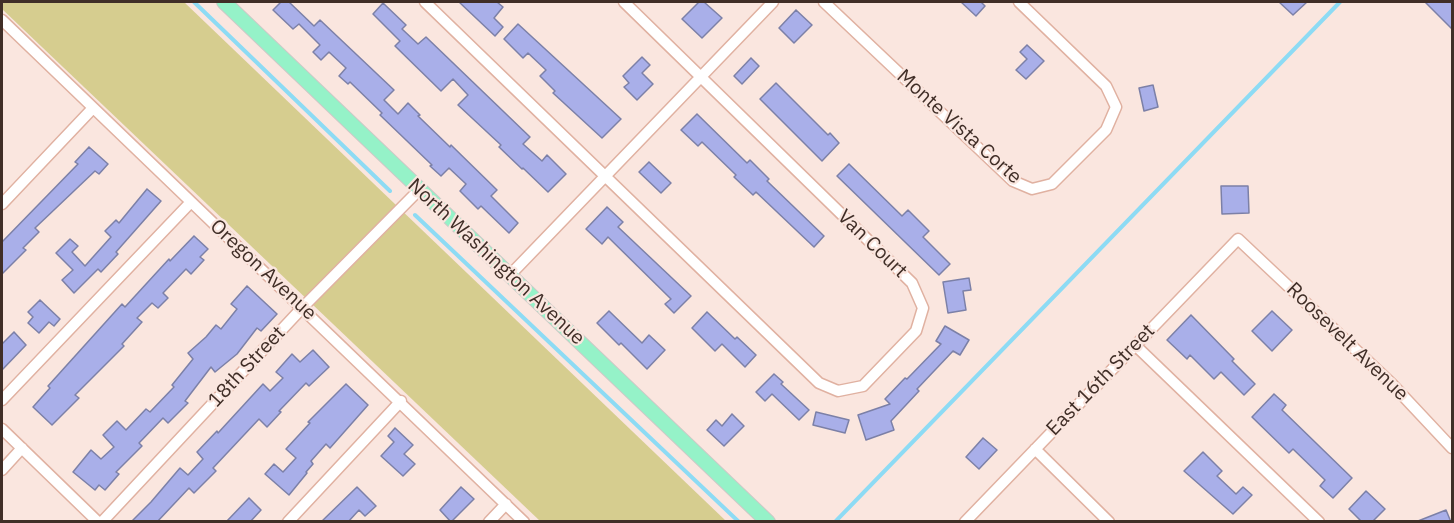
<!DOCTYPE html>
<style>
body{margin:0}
#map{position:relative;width:1454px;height:523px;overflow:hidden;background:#fae6df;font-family:"IBM Plex Sans",sans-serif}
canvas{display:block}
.frame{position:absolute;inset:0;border:3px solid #402e27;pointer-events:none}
</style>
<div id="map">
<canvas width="1454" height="523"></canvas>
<div class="frame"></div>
</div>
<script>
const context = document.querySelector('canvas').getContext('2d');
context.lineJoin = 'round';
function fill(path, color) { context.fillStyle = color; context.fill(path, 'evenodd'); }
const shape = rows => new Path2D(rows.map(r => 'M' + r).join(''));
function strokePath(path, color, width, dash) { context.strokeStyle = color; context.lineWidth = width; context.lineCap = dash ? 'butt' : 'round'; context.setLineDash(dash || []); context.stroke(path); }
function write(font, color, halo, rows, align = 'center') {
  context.font = font + ' "IBM Plex Sans",sans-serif'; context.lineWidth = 4.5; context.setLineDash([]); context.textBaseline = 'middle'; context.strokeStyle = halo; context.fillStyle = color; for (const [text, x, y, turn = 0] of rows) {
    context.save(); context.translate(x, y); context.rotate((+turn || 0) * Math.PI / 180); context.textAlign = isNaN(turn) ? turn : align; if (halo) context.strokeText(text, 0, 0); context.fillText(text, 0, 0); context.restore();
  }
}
const green = shape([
 [2,2,184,2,726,521,540,521,2,9]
]);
const stream = shape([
 [194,2,390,191],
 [415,215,739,522],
 [835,522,1340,2]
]);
const building = shape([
 [281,2,289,2,314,26,320,20,394,90,384,100,398,114,408,103,420,115,418,116,450,147,451,145,497,190,491,196,518,223,509,233,481,206,478,209,460,191,466,184,449,168,441,176,430,166,432,165,380,115,382,113,350,82,348,84,339,76,346,68,329,52,321,60,313,52,320,45,299,24,293,29,273,10,281,2],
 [459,2,497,2,503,7,494,18,503,27,495,36,459,2],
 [699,2,704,2,722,18,702,38,682,19,699,2],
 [961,2,981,2,985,6,976,16,961,2],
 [1279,2,1307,2,1293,15,1279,2],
 [1425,2,1452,2,1452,29,1425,2],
 [383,3,406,25,402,29,418,44,426,37,530,137,523,144,542,161,547,155,566,174,548,192,523,168,522,169,499,147,501,145,458,105,468,95,453,79,441,91,395,46,400,41,373,14,383,3],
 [796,10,812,25,794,43,779,28,796,10],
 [518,24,621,119,602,138,553,93,555,91,540,76,546,70,528,53,523,58,504,39,518,24],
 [1027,45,1044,61,1026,79,1016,70,1027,59,1020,52,1027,45],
 [642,57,650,65,642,73,653,84,637,100,624,87,629,83,623,76,642,57],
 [751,58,759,66,742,84,734,76,751,58],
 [776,83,828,135,830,133,839,143,822,161,760,99,776,83],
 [1153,85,1158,107,1144,111,1139,88,1153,85],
 [697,114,747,163,750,160,769,179,767,181,824,236,814,247,756,192,753,195,734,177,736,175,702,142,698,146,681,130,697,114],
 [89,147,108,164,99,174,95,171,35,228,39,232,23,248,26,250,2,274,2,242,78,164,75,162,89,147],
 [649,162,671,183,661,193,639,172,649,162],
 [849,164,902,216,908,210,929,231,923,237,950,264,939,275,837,176,849,164],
 [1221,186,1248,186,1249,213,1222,214,1221,186],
 [147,189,161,201,116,252,118,254,101,272,98,269,74,293,62,280,73,270,56,253,70,239,78,246,72,252,85,266,111,237,105,231,116,220,119,223,147,189],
 [607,207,623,222,618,227,691,296,674,313,665,304,671,299,608,237,602,244,586,229,607,207],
 [194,236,208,249,200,257,204,260,191,274,186,269,163,293,168,298,158,308,152,303,137,318,142,322,122,344,124,346,75,395,79,398,52,425,33,407,50,388,48,386,122,304,125,307,169,259,170,261,194,236],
 [969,278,971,290,963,291,966,310,948,313,943,282,969,278],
 [247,286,277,314,261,331,257,328,237,354,215,372,211,367,185,401,188,403,168,423,163,418,139,443,142,446,116,472,119,474,105,490,99,485,95,490,73,472,91,450,101,459,114,447,103,435,117,421,126,430,146,409,150,412,174,387,172,385,193,359,188,353,206,337,216,325,221,329,237,309,231,304,247,286],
 [40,300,60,319,54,326,49,322,39,333,28,323,33,317,28,312,40,300],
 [609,311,642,343,649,335,665,350,647,369,621,343,619,345,597,323,609,311],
 [1272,311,1292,330,1272,351,1252,331,1272,311],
 [707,312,735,339,737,337,756,355,745,367,722,344,715,351,692,328,707,312],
 [1191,315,1234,359,1232,361,1255,384,1244,395,1221,372,1214,379,1190,355,1187,359,1167,340,1191,315],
 [945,326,969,340,960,355,953,351,917,389,919,391,891,421,894,430,866,440,858,415,890,404,885,399,905,378,907,379,941,344,936,341,945,326],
 [14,332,26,345,2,370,2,344,14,332],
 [313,350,329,367,309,386,306,383,279,411,281,412,267,427,259,419,213,468,216,471,194,493,189,488,157,522,131,522,151,502,180,468,188,475,203,459,197,452,217,431,218,433,263,384,270,391,283,378,276,372,292,354,300,362,313,350],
 [774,374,783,382,781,384,809,410,799,420,772,394,765,401,756,392,774,374],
 [346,384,368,405,330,448,326,444,311,461,313,464,306,472,307,473,289,495,265,474,274,464,283,472,296,458,286,449,310,423,308,422,346,384],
 [1274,394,1286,405,1282,410,1352,478,1333,498,1320,486,1325,480,1293,449,1289,453,1252,417,1274,394],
 [816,412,849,420,845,433,813,425,816,412],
 [732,414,744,426,724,446,707,430,716,420,722,426,732,414],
 [395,428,413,445,404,454,415,464,403,476,381,456,394,442,388,436,395,428],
 [983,438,997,450,979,469,966,457,983,438],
 [1203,452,1222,471,1217,476,1236,494,1243,487,1252,495,1233,514,1184,471,1203,452],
 [357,487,376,506,365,516,359,510,348,522,321,522,357,487],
 [461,487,474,499,451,522,440,510,461,487],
 [1366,491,1385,509,1372,522,1362,522,1349,509,1366,491],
 [249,498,261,510,250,522,226,522,249,498],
 [1446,510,1451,522,1418,522,1418,521,1446,510]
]);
const minor = shape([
 [425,2,819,383,838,391,863,386,916,331,923,308,912,283,624,2],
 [824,2,1013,181,1032,189,1052,184,1106,130,1116,107,1106,86,1019,2],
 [2,20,524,522],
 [2,204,93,108],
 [510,275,773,2],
 [1135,345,1319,522],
 [2,400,191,202],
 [2,429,98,522],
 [1035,449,1109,522],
 [2,470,22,448],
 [102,522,303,307,419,190],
 [288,522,401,401],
 [489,522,506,504],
 [965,522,1238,239,1391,383,1452,448]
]);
const major = shape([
 [224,2,768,522]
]);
const streetNames = [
 ["Monte Vista Corte",959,127,42],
 ["Van Court",872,244,44],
 ["North Washington Avenue",496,262,43],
 ["Oregon Avenue",263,270,43],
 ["Roosevelt Avenue",1347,342,44],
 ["18th Street",247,367,-47],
 ["East 16th Street",1101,380,-46]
];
fill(green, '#d6cd8f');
strokePath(stream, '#8ddbf4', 4);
fill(building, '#a9afe9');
strokePath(building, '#7c80a7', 1.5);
strokePath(minor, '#e0b1a1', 13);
strokePath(major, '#cdc9c7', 16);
strokePath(minor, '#fff', 10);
strokePath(major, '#95f2c8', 14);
write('20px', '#402e27', '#fae6df', streetNames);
</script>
